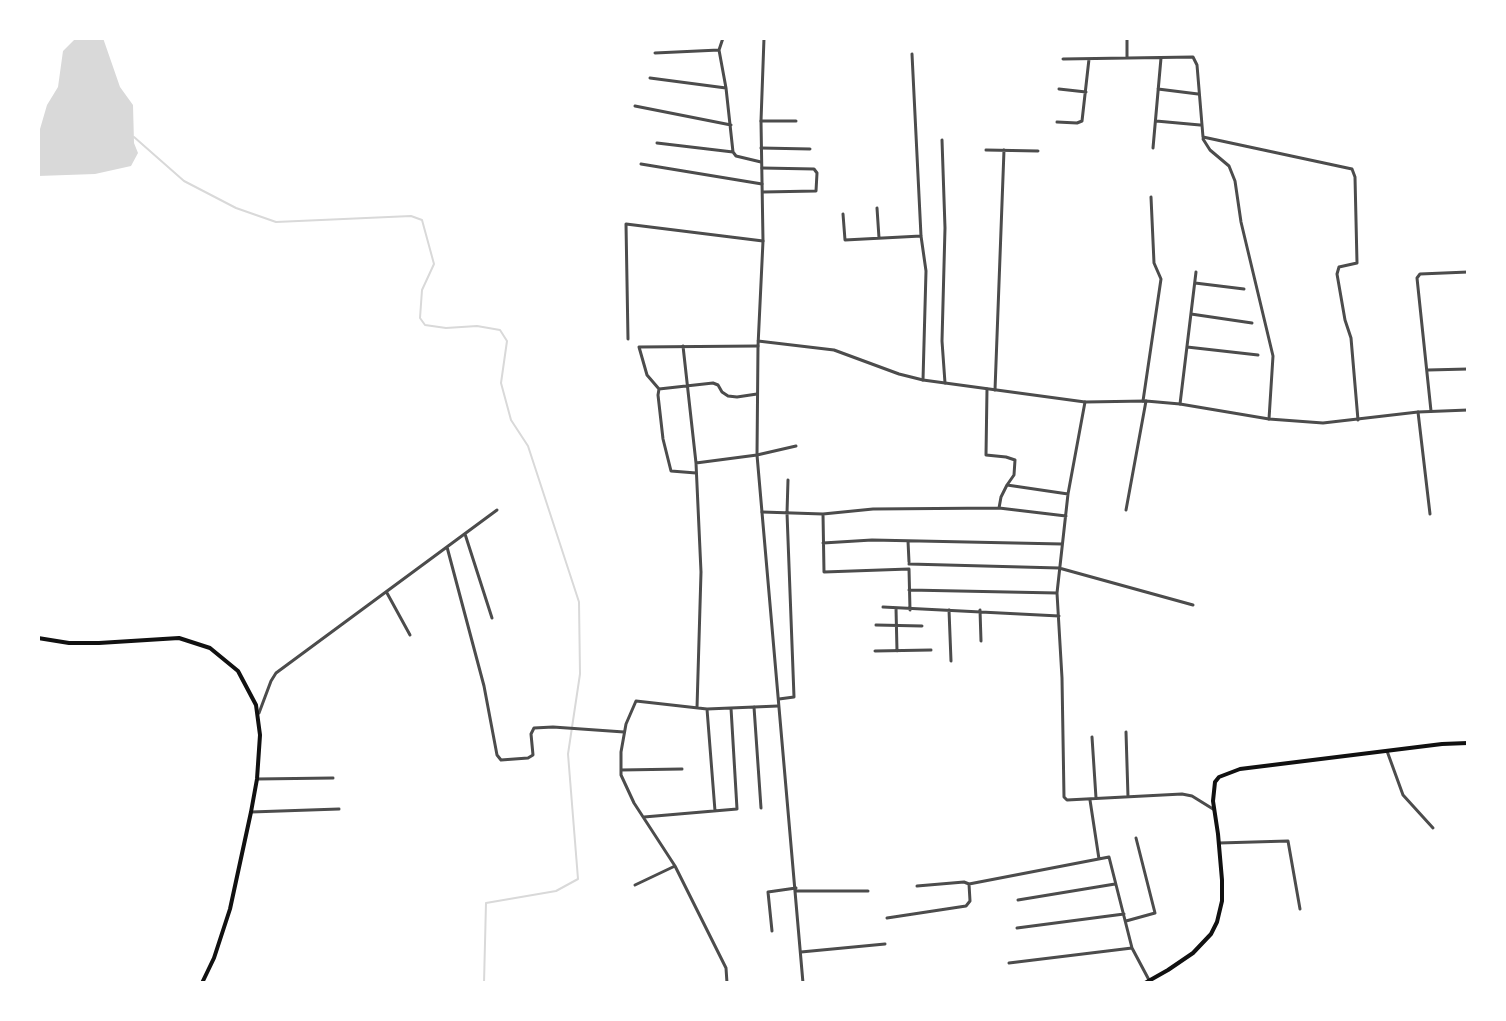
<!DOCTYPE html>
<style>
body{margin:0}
#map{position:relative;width:1506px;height:1021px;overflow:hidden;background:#fff;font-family:"Fira Sans",sans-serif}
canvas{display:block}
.frame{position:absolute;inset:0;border:40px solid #fff;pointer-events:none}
</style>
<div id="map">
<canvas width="1506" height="1021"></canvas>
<div class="frame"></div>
</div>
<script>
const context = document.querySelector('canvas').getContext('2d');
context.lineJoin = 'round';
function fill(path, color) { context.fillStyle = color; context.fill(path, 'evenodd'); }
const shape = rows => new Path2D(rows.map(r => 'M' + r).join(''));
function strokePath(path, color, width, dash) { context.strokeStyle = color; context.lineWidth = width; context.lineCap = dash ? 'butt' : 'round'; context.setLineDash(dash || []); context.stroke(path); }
const water = shape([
 [76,38,103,38,120,87,133,105,134,143,138,153,131,166,95,174,38,176,38,131,40,129,47,105,58,87,63,51]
]);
const stream = shape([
 [134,137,184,181,236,208,276,222,411,216,422,220,434,264,422,290,420,318,425,325,446,328,477,326,500,330,507,341,501,383,511,420,528,446,579,602,580,674,568,754,578,879,556,891,486,903,484,983]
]);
const minor = shape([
 [723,38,719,50,726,88,733,152,736,156,761,162],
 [1127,38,1127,58],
 [655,53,719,50],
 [912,54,921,236,926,271,923,380],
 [1063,59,1193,57,1197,65,1203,137,1352,169,1355,177,1357,263,1339,267,1337,274,1345,320,1351,338,1358,420],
 [650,78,726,88],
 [1059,89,1086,92],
 [1158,89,1198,94],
 [635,106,731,125],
 [761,121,796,121],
 [1156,121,1200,125],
 [1057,122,1077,123,1082,121,1089,59],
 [1203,139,1210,150,1229,166,1235,181,1241,222,1273,356,1269,419],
 [942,140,945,228,942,341,945,383],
 [657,143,733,152],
 [761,148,810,149],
 [1153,148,1161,58],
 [986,150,1038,151],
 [641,164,762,184],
 [762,168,814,169,817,173,816,191,763,192],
 [877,208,879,238],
 [843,214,845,240,921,236],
 [1195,283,1244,289],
 [1191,314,1252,323],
 [628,339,626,224,763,241],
 [683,346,696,463,701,572,697,708],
 [1187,347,1258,355],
 [1428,370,1468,369],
 [659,389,658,395,663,439,671,471,696,473],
 [987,389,986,455,1006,457,1015,460,1014,475,1007,485,1001,497,999,508,1066,516],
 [995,390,1004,150],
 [757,394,737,397,728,396,722,392,718,385,713,383,659,389,647,375,639,347,758,346],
 [1143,401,1161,279,1154,263,1151,197],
 [1085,402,1068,494,1057,593,1062,678,1064,797,1067,800,1182,794,1192,796,1213,809],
 [1180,404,1196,272],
 [1431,411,1417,278,1420,274,1468,272],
 [1418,412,1430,514],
 [696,463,757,455,796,446],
 [1007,485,1068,494],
 [1126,510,1146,401],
 [762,512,823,514,824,572,909,569],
 [823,514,873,509,999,508],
 [465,534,492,618],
 [908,541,909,562],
 [823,543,872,540,1062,544],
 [447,547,484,686,497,755,501,760,528,758,533,755,531,734,534,728,553,727,624,732],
 [909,564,1059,568,1193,605],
 [909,569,910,610],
 [909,590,1057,593],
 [387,593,410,635],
 [883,607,1059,616],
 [896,608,897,651],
 [949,610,951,661],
 [980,610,981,641],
 [876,625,922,626],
 [875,651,931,650],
 [779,699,794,697,787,513,788,480],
 [754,707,761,808],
 [707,709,715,811],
 [259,713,271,681,276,673,497,510],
 [1126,732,1128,797],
 [1092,737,1096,798],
 [1387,751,1403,795,1433,828],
 [621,770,682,769],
 [257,779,333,778],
 [1090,800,1099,859],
 [251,812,339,809],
 [644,817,737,809,731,708],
 [1219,843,1288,841,1300,909],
 [635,885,675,866],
 [917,886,964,882,969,884],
 [796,891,868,891],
 [1018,900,1115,884],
 [887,918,966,906,970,901,969,884,1109,857,1132,948,1149,980],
 [1126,921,1155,913,1136,838],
 [1017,928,1124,914],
 [772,931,768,892,796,888],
 [801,952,885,944],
 [1009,963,1132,948],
 [727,983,726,968,675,866,634,803,621,775,621,752,626,724,636,701,707,709,778,706]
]);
const tertiary = shape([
 [764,38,761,121,763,241,758,346,757,455,803,983],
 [758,341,834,350,899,374,923,380,1085,402,1146,401,1180,404,1269,419,1323,423,1418,412,1468,410]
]);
const primary = shape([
 [38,638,69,643,99,643,179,638,210,648,238,671,256,705,260,735,257,779,251,812,230,909,214,958,202,983],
 [1145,983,1168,970,1193,953,1211,934,1217,922,1222,901,1222,880,1218,834,1213,801,1215,782,1219,777,1240,769,1442,744,1468,743]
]);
fill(water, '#d9d9d9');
strokePath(stream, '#d9d9d9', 2);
strokePath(minor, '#4c4c4c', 3);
strokePath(tertiary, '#4c4c4c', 3);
strokePath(primary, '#111', 4);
</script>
